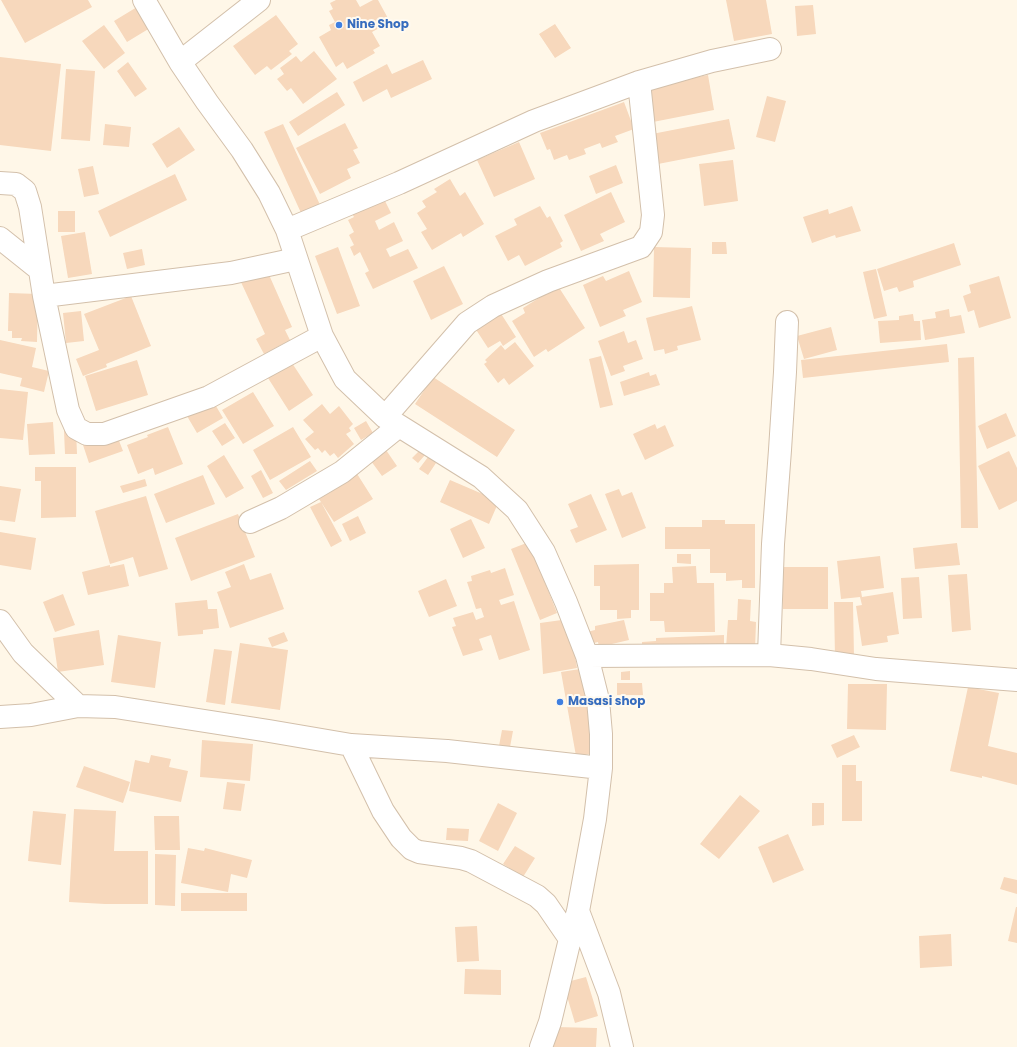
<!DOCTYPE html>
<style>
body{margin:0}
canvas{display:block;background:#fff7e8}
</style>
<canvas width="1017" height="1047"></canvas>
<script>
const context = document.querySelector('canvas').getContext('2d');
context.lineJoin = 'round';
function fill(path, color) { context.fillStyle = color; context.fill(path, 'evenodd'); }
const shape = rows => new Path2D(rows.map(r => 'M' + r).join(''));
function strokePath(path, color, width, dash) { context.strokeStyle = color; context.lineWidth = width; context.lineCap = dash ? 'butt' : 'round'; context.setLineDash(dash || []); context.stroke(path); }
function write(font, color, halo, rows, align = 'center') {
  context.font = font + ' Poppins,sans-serif'; context.lineWidth = 4; context.setLineDash([]); context.textBaseline = 'middle'; context.strokeStyle = halo; context.fillStyle = color; for (const [text, x, y, turn = 0] of rows) {
    context.save(); context.translate(x, y); context.rotate((+turn || 0) * Math.PI / 180); context.textAlign = isNaN(turn) ? turn : align; if (halo) context.strokeText(text, 0, 0); context.fillText(text, 0, 0); context.restore();
  }
}
const building = shape([
 [1,0,88,0,92,7,25,43],
 [336,0,356,0,360,7,373,0,378,0,390,22,372,32,380,46,373,50,375,53,347,69,343,62,336,67,319,37,331,30,329,25,335,22,329,11,333,9,330,3],
 [726,0,766,0,772,34,734,41],
 [813,5,816,34,797,36,795,6],
 [137,7,150,28,127,42,114,21],
 [276,15,298,44,289,51,292,54,271,70,267,66,255,75,233,46],
 [555,24,571,48,555,58,539,34],
 [104,25,125,53,104,69,82,41],
 [314,51,337,79,303,104,291,88,287,91,277,79,284,74,280,68,296,56,301,62],
 [0,57,61,64,51,151,0,145],
 [423,60,432,79,391,98,387,89,363,102,353,82,387,64,392,74],
 [128,62,147,89,135,97,117,71],
 [66,69,95,71,90,141,61,139],
 [708,75,714,110,653,122,647,87],
 [337,92,345,105,298,136,289,122],
 [767,96,786,101,775,142,756,137],
 [624,102,634,129,615,136,618,142,602,148,600,143,584,149,586,154,569,160,567,155,554,160,550,149,547,150,540,133],
 [729,119,735,149,658,164,652,134],
 [345,123,358,148,353,150,360,163,347,169,351,178,320,194,296,148],
 [105,124,131,127,129,147,103,145],
 [283,124,321,207,302,215,264,132],
 [179,127,195,150,167,168,152,144],
 [519,142,535,179,494,197,477,160],
 [733,160,738,201,704,206,699,164],
 [616,165,623,183,596,194,589,176],
 [93,166,99,194,84,197,78,169],
 [175,174,187,200,110,237,98,211],
 [450,179,460,196,465,192,484,224,463,237,461,233,432,250,421,232,427,229,417,213,426,207,422,201,437,192,434,189],
 [611,192,625,222,600,234,604,241,581,251,564,215],
 [383,197,391,213,375,221,379,230,394,222,403,241,386,249,390,257,408,249,418,268,373,289,365,273,369,271,360,252,354,256,350,247,354,245,349,235,354,232,348,220,354,217,351,212],
 [540,206,547,218,550,216,563,241,560,243,562,247,525,266,519,255,508,261,495,236,517,225,514,219],
 [852,206,861,231,836,238,835,235,812,243,803,217,828,209,829,214],
 [58,211,75,211,75,232,58,232],
 [85,232,92,274,68,278,61,236],
 [712,242,726,242,727,254,712,254],
 [954,243,961,265,913,281,914,287,899,292,897,287,884,291,877,269],
 [338,247,360,306,337,314,315,256],
 [654,247,691,248,690,298,653,297],
 [142,249,145,265,127,269,123,253],
 [444,266,463,304,431,320,413,281],
 [266,268,292,327,285,330,290,340,264,354,256,339,265,334,240,280],
 [876,269,887,316,874,319,863,272],
 [629,271,642,302,623,310,626,316,600,327,583,285,603,276,606,281],
 [999,276,1011,318,979,328,974,310,968,312,963,296,971,293,969,285],
 [558,286,585,328,548,352,546,349,534,357,512,321,525,313,523,308],
 [9,293,38,294,37,342,21,341,22,338,12,338,12,331,8,331],
 [131,296,151,346,106,364,107,367,83,376,76,359,99,350,84,314],
 [692,306,701,340,677,346,678,350,665,354,664,349,654,351,646,318],
 [498,309,516,337,503,346,500,341,488,348,473,325],
 [949,309,950,317,961,315,965,333,925,340,922,320,936,318,935,312],
 [81,311,84,341,66,343,63,313],
 [913,314,914,321,920,321,921,340,880,343,878,321,899,320,899,316],
 [831,327,837,350,804,359,797,336],
 [624,331,628,343,636,340,643,359,623,366,625,371,611,376,598,341],
 [0,340,36,348,32,367,49,371,44,392,20,386,22,378,0,373],
 [515,342,534,366,509,385,504,378,498,383,484,364,487,362,485,360,501,345,505,350],
 [947,344,949,362,803,378,801,360],
 [601,356,613,405,600,408,589,359],
 [974,357,978,528,961,528,958,358],
 [137,360,148,395,96,411,85,376],
 [292,363,313,395,289,411,268,378],
 [649,372,650,376,656,374,660,385,624,396,620,382],
 [433,377,515,430,497,457,415,404],
 [0,389,28,392,23,440,0,438],
 [253,392,274,426,243,444,222,410],
 [213,401,223,418,197,433,187,416],
 [322,404,330,414,339,406,353,424,349,428,351,431,346,434,354,444,338,458,334,453,330,456,325,450,322,453,318,448,315,450,305,439,314,432,303,420],
 [1006,413,1016,436,987,449,978,426],
 [366,421,373,433,361,440,354,428],
 [53,422,55,454,29,455,27,424],
 [225,423,235,438,222,446,212,431],
 [655,424,657,429,665,425,674,446,645,460,633,434],
 [168,427,183,464,155,475,153,468,138,474,127,445,148,437,147,435],
 [293,427,311,457,270,480,253,450],
 [76,430,77,454,65,454,64,431],
 [116,433,123,451,89,463,83,445],
 [386,450,397,466,382,476,371,461],
 [419,451,425,455,418,463,412,458],
 [1009,451,1017,468,1017,501,999,510,978,466],
 [224,455,244,488,226,498,207,466],
 [428,457,436,463,428,475,419,469],
 [310,461,317,471,286,490,279,481],
 [35,467,76,467,76,517,41,518,41,481,35,481],
 [354,469,373,499,334,522,319,499,344,484,340,477],
 [261,470,273,493,263,498,251,476],
 [203,475,215,504,166,523,154,494],
 [145,479,147,486,123,493,120,486],
 [450,480,499,501,489,524,440,502],
 [0,486,21,489,15,522,0,520],
 [619,489,622,496,632,492,646,528,622,538,605,494],
 [591,494,607,530,576,543,570,530,578,527,568,504],
 [146,496,168,569,139,577,133,557,110,564,95,511],
 [321,502,342,541,331,547,310,507],
 [238,514,255,557,191,581,175,538],
 [358,516,366,533,350,541,342,524],
 [471,519,485,548,463,558,450,529],
 [702,520,725,520,725,524,755,524,755,588,742,588,742,580,726,581,726,573,710,573,710,549,665,549,665,527,702,527],
 [0,532,36,538,31,570,0,565],
 [529,542,557,613,540,620,511,549],
 [957,543,960,565,915,569,913,548],
 [677,554,691,554,691,564,677,563],
 [880,556,884,588,861,591,862,597,893,592,899,634,887,636,888,642,862,646,856,606,862,605,860,597,841,599,837,561],
 [124,564,129,586,88,595,82,572,110,565,110,567],
 [244,564,250,580,271,573,284,609,230,628,217,592,231,587,225,572],
 [639,564,639,610,631,610,631,618,617,619,617,610,600,610,600,586,594,586,594,565],
 [696,566,697,583,714,583,715,632,665,632,664,621,650,621,650,593,664,593,664,583,673,583,672,567],
 [783,567,828,567,828,609,783,609],
 [505,568,514,595,499,600,501,605,514,601,530,650,499,660,491,635,479,639,483,650,463,656,452,627,456,626,453,618,473,612,476,620,484,617,481,608,476,609,467,582,472,581,471,576,490,570,491,573],
 [967,574,971,630,952,632,948,575],
 [919,577,922,618,903,619,901,578],
 [446,579,457,606,429,617,418,591],
 [63,594,75,625,55,632,43,602],
 [738,599,751,600,750,621,756,622,755,650,726,648,728,620,737,620],
 [207,600,208,609,217,609,219,628,203,630,203,634,178,636,175,603],
 [834,602,853,602,854,658,835,658],
 [569,619,577,668,543,674,540,623],
 [624,620,629,640,599,647,598,642,590,644,587,632,595,630,595,626],
 [99,630,104,665,58,672,53,638],
 [284,632,288,641,272,647,268,638],
 [118,635,161,642,155,688,111,682],
 [724,635,724,650,642,654,642,642,656,641,656,638],
 [240,643,288,650,280,710,231,703],
 [214,649,232,651,225,705,206,702],
 [580,669,595,753,576,756,561,672],
 [630,671,630,680,621,680,621,672],
 [617,683,642,683,643,695,617,695],
 [848,684,887,684,886,730,847,729],
 [968,687,999,693,988,746,1017,753,1017,785,982,776,982,778,950,771],
 [502,730,513,731,510,747,499,746],
 [854,735,860,747,837,758,831,745],
 [202,740,253,744,250,781,200,777],
 [151,755,171,759,169,767,188,771,181,802,129,791,135,760,149,763],
 [842,765,856,765,856,781,862,781,862,821,842,821],
 [84,766,130,782,123,803,76,787],
 [227,782,245,784,241,811,223,809],
 [740,795,760,811,719,859,700,844],
 [498,803,517,813,498,851,479,841],
 [812,803,824,803,824,825,812,826],
 [74,809,116,811,114,851,148,851,148,904,105,904,69,902],
 [33,811,66,814,61,865,28,861],
 [154,816,179,816,180,850,155,850],
 [447,828,469,829,468,841,446,840],
 [788,834,804,870,773,883,758,847],
 [515,846,535,858,523,877,503,864],
 [188,848,204,851,205,848,252,860,247,878,231,874,228,892,181,883],
 [155,854,176,855,175,906,155,905],
 [1004,877,1017,880,1017,894,1000,889],
 [181,893,247,893,247,911,181,911],
 [1016,907,1017,907,1017,943,1008,941],
 [477,926,479,961,457,962,455,927],
 [951,934,952,966,920,968,919,936],
 [465,969,501,970,501,995,464,994],
 [586,977,598,1016,575,1023,563,983],
 [555,1027,597,1028,596,1047,554,1047]
]);
const minor = shape([
 [144,0,180,62,207,102,242,150,269,193,287,230,322,336,345,379,385,417,481,477,517,510,544,552,566,602,587,656,598,700,601,734,601,768,595,819,578,911,570,939,550,1022,541,1047],
 [180,62,259,0],
 [0,183,16,184,25,191,30,207,44,296,68,410,76,428,87,434,104,434,209,397,322,336],
 [287,230,399,183,534,121,639,82,712,61,770,49],
 [0,238,40,270],
 [44,296,231,273,296,259],
 [385,417,467,323,493,306,548,281,641,247,651,232,653,215,639,82],
 [250,522,281,508,342,472,399,426],
 [0,621,23,653,78,706],
 [769,655,773,544,780,450,785,372,787,322],
 [587,656,769,655,811,659,876,669,1017,680],
 [0,717,31,715,78,706,115,707,269,731,351,745,447,751,601,768],
 [351,745,383,811,401,838,412,849,419,852,461,858,471,861,537,896,546,904,570,939],
 [578,911,609,993,622,1047]
]);
const markers = [
 [339,25,4,"#3f7fe0"],
 [560,702,4,"#3f7fe0"]
];
const shopNames = [
 ["Nine Shop",347,25],
 ["Masasi shop",568,702]
];
fill(building, '#f7d8bc');
strokePath(minor, '#d3c0ab', 24);
strokePath(minor, '#fff', 22);
for (const [x, y, r, color] of markers) { const dot = new Path2D(); dot.arc(x, y, r, 0, 2 * Math.PI); context.fillStyle = color; context.fill(dot); strokePath(dot, '#fffaf0', 1.5); }
write('bold 12px', '#366cbe', '#fffaf0', shopNames, 'left');
</script>
